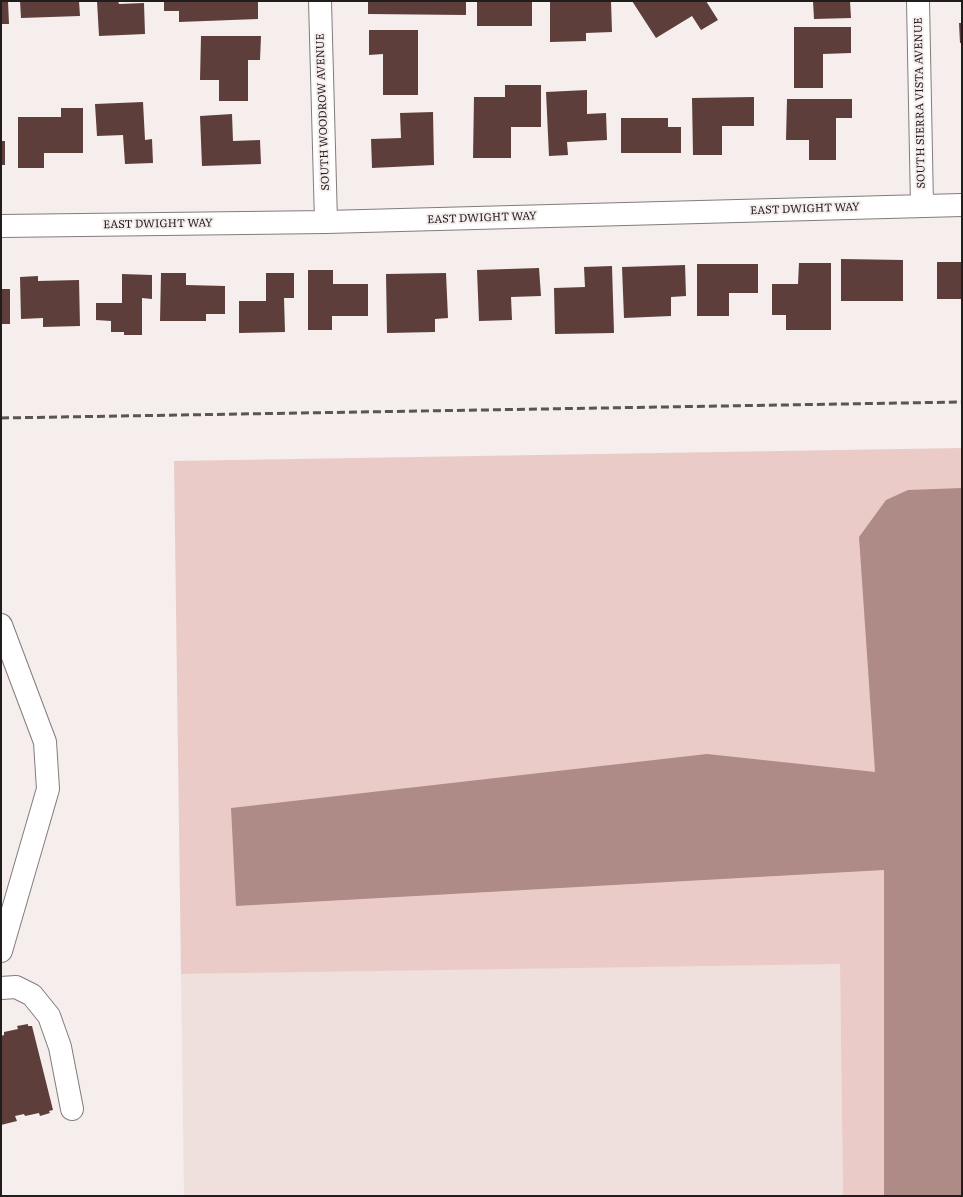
<!DOCTYPE html>
<style>
body{margin:0}
#map{position:relative;width:963px;height:1197px;overflow:hidden;background:#f5eeed;font-family:Literata,serif}
canvas{display:block}
.frame{position:absolute;inset:0;border:2px solid #201d1d;pointer-events:none}
</style>
<div id="map">
<canvas width="963" height="1197"></canvas>
<div class="frame"></div>
</div>
<script>
const context = document.querySelector('canvas').getContext('2d');
context.lineJoin = 'round';
function fill(path, color) { context.fillStyle = color; context.fill(path, 'evenodd'); }
const shape = rows => new Path2D(rows.map(r => 'M' + r).join(''));
function strokePath(path, color, width, dash) { context.strokeStyle = color; context.lineWidth = width; context.lineCap = dash ? 'butt' : 'round'; context.setLineDash(dash || []); context.stroke(path); }
function write(font, color, halo, rows, align = 'center') {
  context.font = font + ' Literata,serif'; context.lineWidth = 4; context.setLineDash([]); context.textBaseline = 'middle'; context.strokeStyle = halo; context.fillStyle = color; for (const [text, x, y, turn = 0] of rows) {
    context.save(); context.translate(x, y); context.rotate((+turn || 0) * Math.PI / 180); context.textAlign = isNaN(turn) ? turn : align; if (halo) context.strokeText(text, 0, 0); context.fillText(text, 0, 0); context.restore();
  }
}
const built = shape([
 [840,963,843,1196,184,1196,181,974]
]);
const green = shape([
 [962,448,962,1196,843,1196,840,964,181,974,174,461]
]);
const water = shape([
 [962,488,962,1196,884,1196,884,870,236,906,231,808,707,754,875,772,859,537,886,500,908,490]
]);
const building = shape([
 [1,1,8,1,9,24,1,24],
 [20,1,79,1,80,16,21,18],
 [97,1,118,1,119,4,144,3,145,34,99,36],
 [164,1,258,1,258,19,179,22,179,11,164,11],
 [368,1,466,1,466,15,368,14],
 [477,1,532,1,532,26,477,26],
 [550,1,611,1,612,32,586,33,586,41,550,42],
 [632,1,706,1,718,20,701,30,692,16,656,38],
 [813,1,850,1,851,18,814,19],
 [959,23,962,23,962,43,960,43],
 [794,27,851,27,851,53,823,54,823,88,794,88],
 [369,30,418,30,418,95,383,95,383,54,369,55],
 [201,36,261,36,260,60,248,60,248,101,219,101,219,80,200,80],
 [505,85,541,85,541,127,511,127,511,158,473,158,474,97,505,97],
 [587,90,587,114,606,113,607,140,567,142,568,155,549,156,546,92],
 [754,97,754,126,722,126,722,155,693,155,692,98],
 [787,99,852,99,852,118,836,118,836,160,809,160,809,140,786,140],
 [143,102,145,140,152,139,153,163,125,164,123,135,97,136,95,104],
 [61,108,83,108,83,153,44,153,44,168,18,168,18,117,61,117],
 [433,112,434,165,372,168,371,139,401,138,400,113],
 [232,114,233,141,260,140,261,164,202,166,200,116],
 [621,118,668,118,668,127,681,127,681,153,621,153],
 [1,141,5,141,5,165,1,165],
 [841,259,903,260,903,301,841,301],
 [937,262,962,262,962,299,937,299],
 [799,263,831,263,831,330,786,330,786,315,772,315,772,284,798,284],
 [697,264,758,264,758,293,729,293,729,316,697,316],
 [685,265,686,296,671,297,671,316,624,318,622,267],
 [612,266,614,333,555,334,554,288,585,287,584,267],
 [539,268,541,296,511,297,512,320,479,321,477,270],
 [308,270,333,270,333,284,368,284,368,316,332,316,332,330,308,330],
 [161,273,186,273,186,285,225,286,225,314,206,314,206,321,160,321],
 [266,273,294,273,294,298,284,298,285,332,239,333,239,301,266,301],
 [446,273,448,318,435,319,435,332,387,333,386,274],
 [122,274,152,275,152,299,142,298,142,335,124,335,124,332,111,332,111,321,96,320,96,303,122,303],
 [38,276,38,281,79,280,80,326,43,327,43,318,21,319,20,277],
 [1,289,10,289,10,324,1,324],
 [28,1024,28,1026,32,1026,53,1110,49,1111,50,1113,40,1116,39,1113,25,1116,24,1114,15,1116,17,1121,1,1125,1,1036,4,1035,4,1032,18,1029,17,1026]
]);
const minor = shape([
 [320,1,326,222],
 [918,1,922,206],
 [1,226,326,222,962,205],
 [1,625,45,742,48,789,1,951],
 [1,988,16,987,32,995,49,1016,60,1047,72,1109]
]);
const rail = shape([
 [1,418,962,402]
]);
const streetNames = [
 ["SOUTH SIERRA VISTA AVENUE",920,103,-91],
 ["SOUTH WOODROW AVENUE",323,112,-92],
 ["EAST DWIGHT WAY",805,209,-2],
 ["EAST DWIGHT WAY",482,218,-2],
 ["EAST DWIGHT WAY",158,224,-1]
];
fill(built, '#efe0de');
fill(green, '#eacbc8');
fill(water, '#af8b87');
fill(building, '#5d3e3b');
strokePath(minor, '#827c7b', 24);
strokePath(minor, '#fff', 22);
strokePath(rail, '#595555', 3, [8, 4]);
write('11px', '#201d1d', '#f5eeed', streetNames);
</script>
